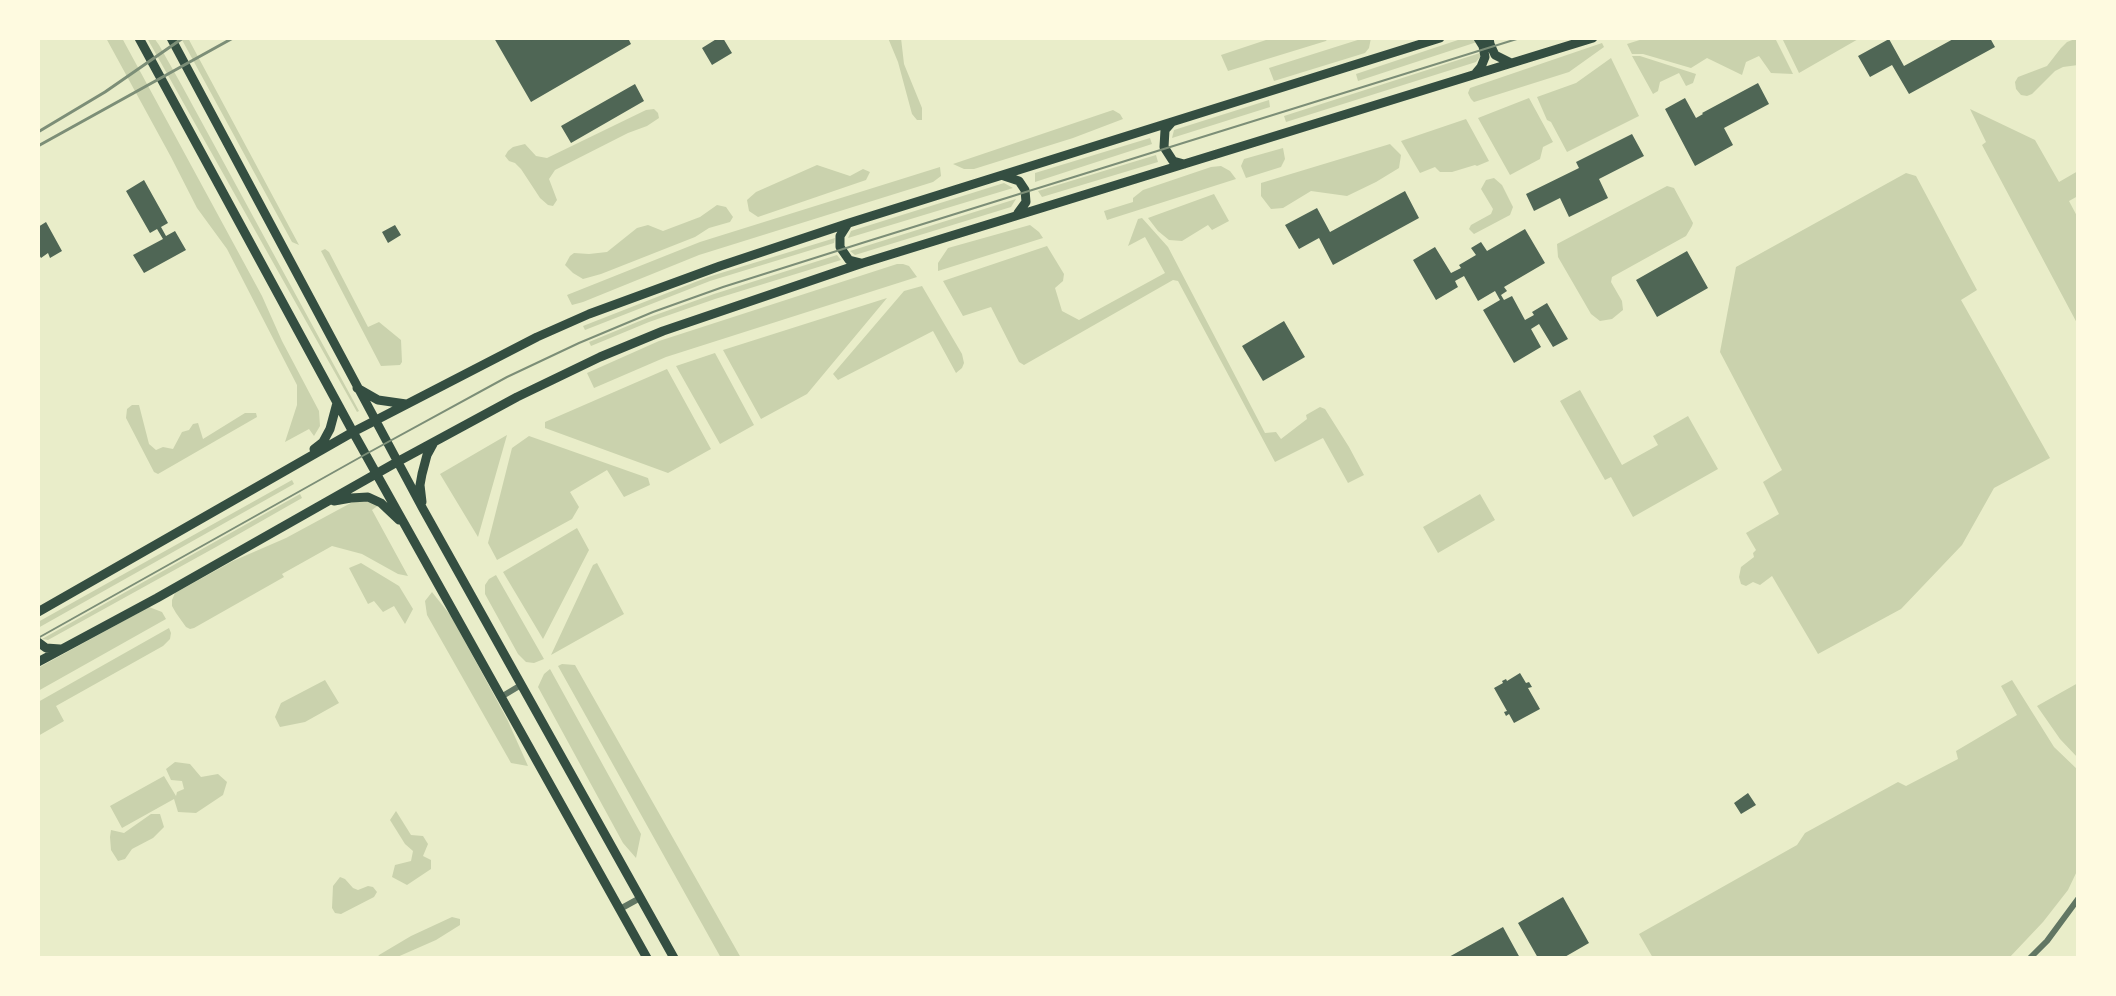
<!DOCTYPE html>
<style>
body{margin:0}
#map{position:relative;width:2116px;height:996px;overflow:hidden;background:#e9edc9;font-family:"DM Sans",sans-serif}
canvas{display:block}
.frame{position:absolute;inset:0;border:40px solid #fefae0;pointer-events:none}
</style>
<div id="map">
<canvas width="2116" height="996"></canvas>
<div class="frame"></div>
</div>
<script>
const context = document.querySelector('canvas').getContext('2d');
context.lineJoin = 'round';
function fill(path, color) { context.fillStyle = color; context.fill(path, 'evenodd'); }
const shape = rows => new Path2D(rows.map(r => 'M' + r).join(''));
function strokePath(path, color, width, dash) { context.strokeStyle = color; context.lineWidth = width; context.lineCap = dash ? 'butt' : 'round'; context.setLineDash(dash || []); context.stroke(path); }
const green = shape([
 [106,38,122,38,262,296,282,341,319,411,320,426,314,436,309,429,285,442,297,405,297,385,227,249,197,208,171,157],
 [147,38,154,38,159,45,181,84,359,411,357,412],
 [181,38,188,38,299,245,292,242],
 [888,38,901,38,904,64,922,108,922,120,917,120,912,114,898,62],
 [1272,38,1328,38,1326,41,1228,71,1221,55],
 [1364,38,1371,38,1369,48,1365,53,1274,81,1269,68],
 [1464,38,1475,39,1477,42,1358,81,1356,74],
 [1646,38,1775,38,1793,74,1771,73,1759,56,1746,62,1742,75,1707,58,1691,68,1643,54,1632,54,1627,44],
 [1782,38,1860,38,1799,73],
 [2075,39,2078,39,2078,65,2063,67,2055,71,2032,94,2027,96,2021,95,2016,89,2015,82,2018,77,2047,66,2061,48,2067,42],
 [1602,43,1604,47,1569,72,1474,102,1471,99,1468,93,1470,88],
 [1480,53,1480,57,1476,62,1286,122,1284,116],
 [1632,56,1640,56,1696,74,1693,83,1686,86,1679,73,1660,82,1658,91,1653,94],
 [1611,58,1639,116,1567,152,1551,122,1547,120,1537,97,1576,83],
 [1529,98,1553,142,1543,147,1540,159,1510,175,1478,118],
 [1269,100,1270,107,1172,138,1174,130],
 [654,109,658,113,659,118,647,126,628,133,555,170,549,179,557,200,553,206,548,205,540,198,521,169,515,163,509,161,505,156,508,151,513,147,525,144,536,156,547,158,646,110],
 [1970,109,2035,140,2059,182,2078,171,2078,196,2069,201,2078,218,2078,325,1982,145,1986,142],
 [1113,110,1120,114,1123,119,1073,138,974,169,964,169,953,164],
 [1466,119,1489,161,1477,166,1475,165,1452,172,1440,172,1435,167,1420,173,1401,141],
 [1150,138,1152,144,1035,182,1035,173],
 [1390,144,1401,155,1399,168,1376,182,1347,196,1311,191,1283,208,1271,209,1261,196,1261,183],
 [1283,148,1285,159,1281,167,1246,178,1241,166,1244,159],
 [1156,155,1158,162,1042,197,1038,191],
 [817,165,850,176,863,169,870,172,866,180,758,217,749,211,747,200,756,192],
 [1221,166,1230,171,1236,179,1107,220,1104,211,1133,202,1133,198,1143,190,1211,167],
 [940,167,941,176,933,182,699,255,583,302,572,305,567,295,700,242],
 [1906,173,1916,176,1977,290,1961,300,2050,458,1994,488,1962,545,1901,609,1818,654,1772,576,1760,585,1753,582,1746,586,1741,584,1739,577,1741,567,1754,557,1753,553,1756,550,1746,533,1779,514,1763,482,1782,470,1720,352,1736,267],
 [1494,178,1502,185,1513,207,1510,215,1474,234,1469,229,1471,225,1491,214,1493,209,1481,189,1486,180],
 [1004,183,1013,188,848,238,851,231],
 [1667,186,1674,188,1693,223,1692,226,1686,236,1612,277,1611,282,1622,301,1623,310,1612,319,1600,321,1591,314,1558,257,1557,244],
 [1214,194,1229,221,1212,230,1208,225,1182,241,1169,240,1158,231,1148,218],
 [1016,199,1011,207,855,255,850,251],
 [717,205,726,207,733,217,730,222,709,228,695,237,601,274,583,279,573,273,565,265,570,256,574,253,589,254,607,252,637,228,648,225,663,231,700,217],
 [1142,218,1168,247,1265,433,1276,432,1281,439,1307,419,1306,415,1320,407,1325,409,1349,447,1364,475,1348,483,1323,438,1275,462,1178,281,1173,280,1024,365,1019,362,991,307,963,316,943,281,1047,246,1064,274,1063,281,1055,288,1062,311,1079,320,1165,273,1145,237,1128,246,1138,219],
 [1030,225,1039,232,1043,238,938,271,938,263,948,248],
 [835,238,834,243,710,281,585,330,583,326,708,277],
 [325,249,329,252,368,327,379,322,401,340,402,362,400,365,381,366,321,251],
 [837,255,841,260,715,299,649,322,591,346,589,342,647,318,714,294],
 [897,264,903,264,909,266,917,277,666,357,594,388,587,373,659,341],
 [922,286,962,354,964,363,962,368,956,373,933,331,838,380,833,374,904,291],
 [887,298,807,394,761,419,723,350],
 [715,353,754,425,720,444,676,366],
 [667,369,711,449,668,473,545,428,545,422],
 [1580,390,1622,465,1658,445,1653,436,1688,416,1718,469,1633,517,1611,477,1605,480,1560,401],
 [132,405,139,405,149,444,156,450,163,447,173,449,182,432,189,430,193,424,198,423,203,439,245,413,256,413,257,417,158,474,154,472,126,418,127,409],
 [507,435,478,537,440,474],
 [529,436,648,478,650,485,624,497,607,470,570,492,579,507,572,519,497,560,488,543,512,448],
 [292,480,294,484,38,628,38,622],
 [300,494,302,498,216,547,48,640,42,639],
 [1480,494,1495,520,1438,553,1423,527],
 [360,498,380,504,372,510,408,576,398,574,362,554,332,546,282,574,284,577,194,628,190,629,186,627,176,613,172,606,172,600,175,593,233,561,286,538],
 [577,528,589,550,543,639,503,572],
 [361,563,399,586,413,609,405,624,394,606,383,612,374,601,368,604,349,568],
 [597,563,624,614,551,655,593,565],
 [496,575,544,659,534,663,526,662,518,654,485,594,485,585,489,579],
 [432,592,451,616,507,719,528,766,511,763,427,615,425,601],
 [149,607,162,612,166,619,38,691,38,668],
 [169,628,171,633,170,639,163,646,56,706,64,721,38,736,38,702],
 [562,664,575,665,741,958,721,958,558,666],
 [550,669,641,834,636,858,623,843,538,687,544,674],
 [325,680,339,703,305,722,280,727,275,717,281,703],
 [2012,680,2054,747,2078,770,2078,869,2068,890,2043,922,2009,958,1653,958,1639,934,1797,845,1805,833,1898,782,1906,786,1958,759,1956,751,2017,715,2001,686],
 [2078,683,2078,758,2060,739,2037,706],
 [175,762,190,764,201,777,218,774,227,782,223,795,196,813,178,812,174,799,122,828,110,806,164,776,176,796,177,792,184,789,182,781,171,780,166,769],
 [396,811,411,835,423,836,428,844,423,856,431,860,431,869,407,885,392,877,395,865,411,861,413,851,405,844,390,820],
 [151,814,160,814,164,827,153,838,132,849,125,859,118,861,111,850,110,837,111,830,124,833],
 [340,877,345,879,353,888,358,890,368,886,373,887,377,892,374,897,341,914,335,913,332,908,333,886],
 [452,917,460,919,460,925,436,940,395,958,377,958,379,955,411,936]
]);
const building = shape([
 [494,38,628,38,631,44,531,102],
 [718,38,723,38,732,53,712,65,702,48],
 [1955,38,1990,38,1995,47,1909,94,1892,65,1870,77,1858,56,1889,39,1904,66],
 [1758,83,1769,104,1724,128,1733,145,1695,166,1665,109,1685,98,1696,118,1703,114,1702,113],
 [635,84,644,101,571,143,561,126],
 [1632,134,1644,156,1599,179,1608,198,1569,217,1560,198,1534,211,1526,194,1579,168,1576,162],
 [144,180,168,223,161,227,166,236,175,231,186,250,144,273,133,255,163,239,157,229,150,233,126,191],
 [1405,191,1419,218,1333,265,1319,238,1299,249,1285,225,1317,208,1330,232],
 [46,222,62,251,50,258,48,253,41,258,38,253,38,227],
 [395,225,401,235,388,243,382,232],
 [1525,229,1545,263,1504,287,1507,291,1501,295,1504,300,1512,296,1525,320,1534,315,1532,312,1547,303,1568,339,1553,347,1539,324,1531,329,1541,347,1514,363,1483,310,1500,300,1495,291,1478,301,1464,276,1455,281,1458,287,1436,300,1413,260,1435,247,1451,273,1461,268,1459,265,1476,255,1471,248,1481,242,1487,251],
 [1687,251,1708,288,1657,317,1636,280],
 [1284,321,1305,357,1263,381,1242,346],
 [1520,673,1526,683,1529,682,1532,687,1528,688,1540,709,1514,723,1509,714,1506,716,1504,712,1507,711,1494,688,1503,683,1502,681,1506,679,1507,681],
 [1748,793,1756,805,1741,814,1734,803],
 [1563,897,1589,943,1563,958,1538,958,1518,923],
 [1503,927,1520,958,1447,958]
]);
const minor = shape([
 [501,697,521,685],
 [620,909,640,898],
 [2030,958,2047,941,2078,899]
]);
const primary = shape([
 [139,38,353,432,647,958],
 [171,38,423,509,674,958],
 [1489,38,1490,44,1495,55,1511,63],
 [1476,73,1481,67,1485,57,1483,46,1478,38],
 [1172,122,1165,130,1164,147,1173,161,1184,164],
 [1004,176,1019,181,1025,190,1026,202,1018,213],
 [847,225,840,236,840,247,849,260,861,263],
 [357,388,378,400,406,404],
 [314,449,323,442,330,429,337,403],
 [334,501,351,498,368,497,381,503,399,520],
 [422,502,420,485,422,474,427,455,433,444],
 [38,612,353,432,537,337,589,314,720,266,849,223,1440,38],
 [38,642,46,648,60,649],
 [38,662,157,598,397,462,517,397,600,357,663,331,863,263,1593,38]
]);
const tram = shape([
 [38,638,366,454,507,377,579,343,653,312,723,287,862,243,1520,38]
]);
const rail = shape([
 [38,132,105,92,183,38],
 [38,146,233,38]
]);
fill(green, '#cad2ad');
fill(building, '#4f6655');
strokePath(minor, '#617663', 6);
strokePath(primary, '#344e41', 9);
strokePath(tram, '#7c8e77', 2);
strokePath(rail, '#7c8e77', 3);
</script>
